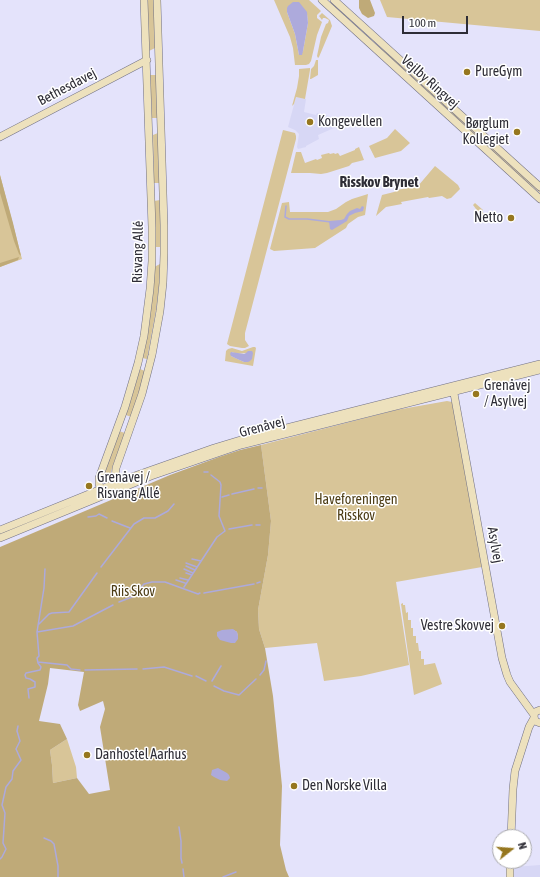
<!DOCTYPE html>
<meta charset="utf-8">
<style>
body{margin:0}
#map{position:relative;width:540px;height:877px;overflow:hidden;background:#e4e3fb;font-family:"Asap Condensed",sans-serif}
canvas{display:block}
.north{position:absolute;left:492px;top:829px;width:40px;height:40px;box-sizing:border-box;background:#fff;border:1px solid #ababaf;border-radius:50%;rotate:73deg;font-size:11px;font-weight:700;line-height:16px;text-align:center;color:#2e2d36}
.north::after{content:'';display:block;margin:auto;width:14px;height:18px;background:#96771f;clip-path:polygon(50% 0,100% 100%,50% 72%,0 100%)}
.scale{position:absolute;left:402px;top:16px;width:66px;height:18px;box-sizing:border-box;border:2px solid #2e2d36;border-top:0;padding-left:5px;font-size:12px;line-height:14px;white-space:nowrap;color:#2e2d36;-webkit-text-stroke:3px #fff;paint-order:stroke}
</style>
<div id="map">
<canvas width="540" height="877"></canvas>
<div class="north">N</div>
<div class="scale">100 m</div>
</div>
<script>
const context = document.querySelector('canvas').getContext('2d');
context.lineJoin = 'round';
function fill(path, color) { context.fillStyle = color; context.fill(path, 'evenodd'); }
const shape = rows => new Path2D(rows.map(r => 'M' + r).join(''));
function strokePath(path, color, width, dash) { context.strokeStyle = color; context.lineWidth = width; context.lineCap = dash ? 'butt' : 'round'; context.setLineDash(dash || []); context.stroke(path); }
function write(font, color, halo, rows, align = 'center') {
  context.font = font + ' "Asap Condensed",sans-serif'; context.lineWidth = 3; context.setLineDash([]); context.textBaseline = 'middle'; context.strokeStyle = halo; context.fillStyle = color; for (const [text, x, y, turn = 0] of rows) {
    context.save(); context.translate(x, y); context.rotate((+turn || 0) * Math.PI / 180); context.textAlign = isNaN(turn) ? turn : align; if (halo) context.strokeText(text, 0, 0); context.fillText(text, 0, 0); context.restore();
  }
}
const built = shape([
 [296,97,306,99,304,112,316,115,317,113,329,116,334,128,318,135,319,139,306,146,306,147,298,149,297,147,299,134,295,130,288,127],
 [540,865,540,877,514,877,514,867]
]);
const green = shape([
 [147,0,154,0,155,48,149,51],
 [274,0,309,0,321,11,317,15,317,18,322,22,317,35,311,61,309,64,306,65,295,65,293,48,290,37],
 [287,12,307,14,308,23,303,51,299,55,295,34],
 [380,0,540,0,540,31,387,17],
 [322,13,330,20,332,26,319,57,318,58,317,56,321,37,326,24,328,23,329,20,325,18,323,18,322,20,319,16],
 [373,42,398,62,540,191,540,193,520,176],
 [316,60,318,60,318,75,311,79,310,79,311,69,314,66],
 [310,68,310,70,305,99,296,97,294,104,292,106,297,88,299,76,299,69],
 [150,75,157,75,158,118,152,118],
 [395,129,410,143,401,151,375,158,369,146,387,138],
 [283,130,295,133,296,136,296,139,245,333,245,340,249,346,245,348,242,348,230,346,227,344],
 [158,133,160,183,154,183,153,135],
 [359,147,364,160,352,163,349,166,327,173,321,174,310,173,291,173,296,152,301,152,305,163,316,159,317,160,322,158,321,155,329,153,330,154,334,153,335,154,338,153,340,156,355,150,355,149],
 [435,166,458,185,460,189,451,198,447,199,442,196,429,198,428,197,401,202,402,204,386,207,376,216,382,195,394,192,397,190,418,186],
 [0,175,22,259,0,267],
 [368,194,365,215,358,217,348,224,346,228,315,248,274,251,270,249,282,203,289,202,290,212,328,212,336,209,346,202,352,199],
 [160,200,161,247,155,247,154,201],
 [475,203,483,210,482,211,488,220,484,223,479,217,479,213,473,205],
 [160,264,161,267,159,286,156,310,147,359,142,358,154,267],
 [253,347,255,347,256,348,253,366,225,361,226,351,228,349,232,348,242,351],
 [232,352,237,354,246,353,244,362,231,356],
 [140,369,145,371,145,373,131,417,126,415],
 [447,401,452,402,453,408,455,413,482,567,396,582,409,665,361,676,324,681,317,643,265,648,259,629,258,610,268,555,271,521,261,445,396,410],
 [119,431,125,433,112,468,110,476,105,478,102,477],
 [403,603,403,605,405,605,406,613,408,612,408,620,411,620,411,628,413,628,413,636,416,636,416,643,418,643,419,651,421,651,421,659,424,659,424,665,435,663,442,684,414,695,401,604],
 [67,739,76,767,77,778,53,783,52,765,50,750]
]);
const forest = shape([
 [359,0,370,0,375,13,374,16,368,18,362,14,359,8],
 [0,175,13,223,21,256,19,254,14,241,0,193],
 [19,257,18,260,0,267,0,263],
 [261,445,271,521,268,555,258,610,259,629,265,648,273,696,282,786,280,845,286,870,289,877,0,877,0,547,170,475,219,457,240,450],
 [222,630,233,630,237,632,238,639],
 [50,668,84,672,78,705,80,711,103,701,105,709,100,727,110,790,89,794,77,778,53,783,52,765,50,750,67,739,60,724,39,721,48,684]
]);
const water = shape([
 [293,2,299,2,307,12,308,23,303,51,302,55,299,55,295,34,287,12,287,8,288,6],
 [362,206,364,207,363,211,355,213,349,216,347,221,332,230,330,229,329,221,341,220,344,219,347,214,350,211,357,208,360,209],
 [248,351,252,351,253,353,252,359,250,361,248,362,244,362,235,358,231,356,230,354,231,352,244,354,246,353],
 [233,629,237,632,238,636,238,639,235,643,231,643,220,640,217,636,217,632,222,630],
 [218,768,227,773,229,775,230,778,227,781,220,780,214,777,211,775,212,770]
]);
const stream = shape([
 [286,206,285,217,289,219,307,219,331,222],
 [204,472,208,472],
 [211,475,220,482,221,485,219,516,225,531],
 [258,488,262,488],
 [232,494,254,489],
 [222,497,229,495],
 [88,517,96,516,99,514,107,518],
 [112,521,130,528],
 [256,525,260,525],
 [229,529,252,525],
 [192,559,201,561],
 [186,563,197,567],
 [186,566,195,570],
 [101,567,134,524,144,518,155,518,168,511,174,504],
 [184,569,193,573],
 [186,573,192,575],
 [180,578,188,580],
 [176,580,185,583],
 [257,583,260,582],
 [184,587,217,537,225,531],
 [204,593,254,584],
 [119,602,132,597,144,584,152,582,165,582,198,594,200,593],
 [39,624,49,614,52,613,69,612,97,573],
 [37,632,73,626,113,605],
 [38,662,67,665,71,669,80,670],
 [143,669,164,667,192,676],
 [85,670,137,669],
 [260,675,264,670,266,661],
 [196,676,206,681],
 [212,681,221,666],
 [214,686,224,691,239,695,256,679],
 [29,698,28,689,35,687,35,682,30,679,26,678,25,675,26,673,40,670,41,667,38,663,37,658,39,656,37,632,44,588,45,569],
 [179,827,181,841,181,858,182,863],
 [44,838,51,841,54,844,58,866,58,877],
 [0,859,2,857,6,849,3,843,5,813,2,805,6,787,12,779,13,771,21,760,16,749,20,741,17,731,18,726],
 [183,869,184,877],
 [223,877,236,872]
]);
const secondary = shape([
 [322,0,540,199],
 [334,0,540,187],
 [0,137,147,60],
 [453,388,502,658,507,675,510,682,534,715],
 [117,486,115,479,116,468,142,394,152,355,160,311,163,283,164,254,164,225,157,0],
 [102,494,99,484,99,478,125,407,138,363,144,336,150,289,152,261,152,227,144,0],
 [0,530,126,479,214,448,247,438,540,364],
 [0,538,151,476,241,445,540,370],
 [540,710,535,712,534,716,535,721,540,723],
 [511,837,513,789,515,771,529,727,534,718],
 [510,877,510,861]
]);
const markers = [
 [467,72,4,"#96771f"],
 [310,122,4,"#96771f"],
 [517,132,4,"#96771f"],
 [511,218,4,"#96771f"],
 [476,394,4,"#96771f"],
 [89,486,4,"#96771f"],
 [502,626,4,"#96771f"],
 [87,755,4,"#96771f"],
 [294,786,4,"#96771f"]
];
const poiNames = [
 ["PureGym",475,72],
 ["Kongevellen",318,122],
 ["Børglum",509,124,"right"],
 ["Kollegiet",509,140,"right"],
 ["Netto",503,218,"right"],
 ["Grenåvej",484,386],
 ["/ Asylvej",484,402],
 ["Grenåvej /",97,478],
 ["Risvang Allé",97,494],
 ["Vestre Skovvej",494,626,"right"],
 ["Danhostel Aarhus",95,755],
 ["Den Norske Villa",302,786]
];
const streetNames = [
 ["Vejlby Ringvej",430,82,42],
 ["Bethesdavej",67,87,-28],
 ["Risvang Allé",138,252,-89],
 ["Grenåvej",262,427,-15],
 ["Asylvej",495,545,80]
];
const parkNames = [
 ["Haveforeningen",356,500],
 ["Risskov",356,516],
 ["Riis Skov",133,592]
];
const neighbourhoodNames = [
 ["Risskov Brynet",379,182]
];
fill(built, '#d7d7f5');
fill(green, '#d8c598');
fill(forest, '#bfaa78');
fill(water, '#adaadc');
strokePath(stream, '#adaadc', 1.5);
strokePath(secondary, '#717185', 8);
strokePath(secondary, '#ede1bd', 7);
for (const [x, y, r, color] of markers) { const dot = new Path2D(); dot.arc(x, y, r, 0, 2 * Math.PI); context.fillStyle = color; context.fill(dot); strokePath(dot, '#fff', 1.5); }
write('14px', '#2e2d36', '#fff', poiNames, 'left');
write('14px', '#2e2d36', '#fff', streetNames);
write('14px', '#4c3c14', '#fff', parkNames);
write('bold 15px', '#2e2d36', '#fff', neighbourhoodNames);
</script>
